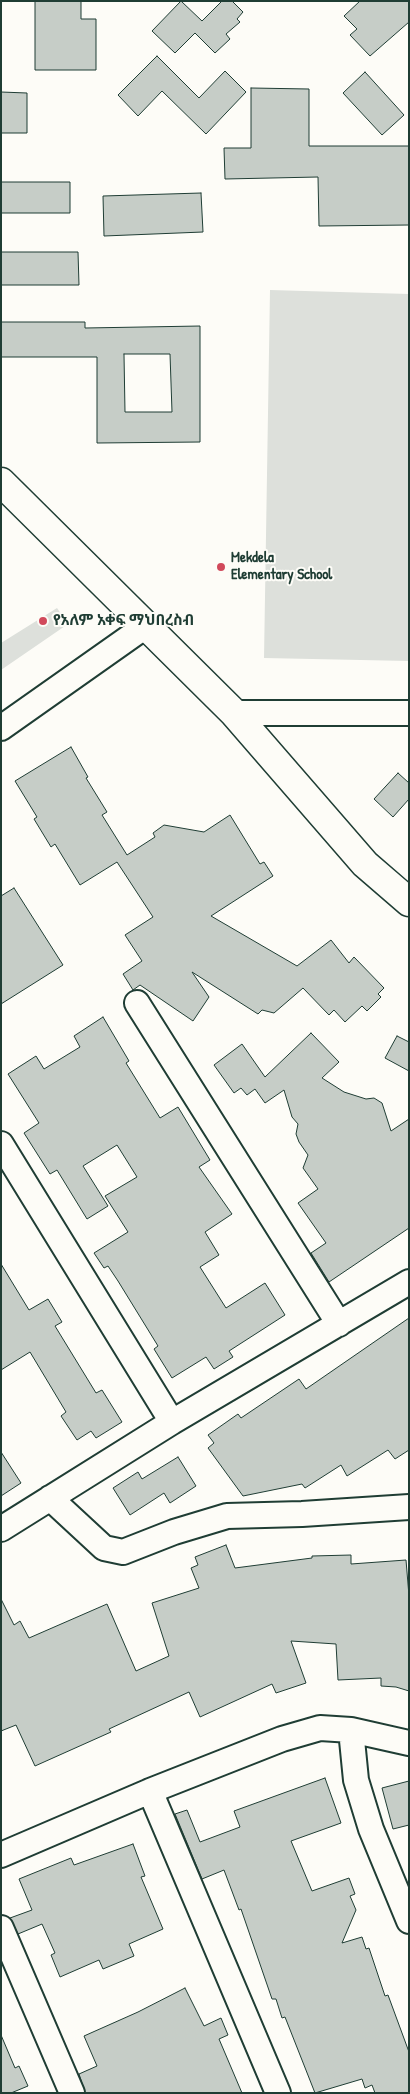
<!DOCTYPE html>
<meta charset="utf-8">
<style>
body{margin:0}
#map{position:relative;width:410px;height:2094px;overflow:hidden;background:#fdfcf7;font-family:"Patrick Hand",sans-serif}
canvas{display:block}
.frame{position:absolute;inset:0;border:2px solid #1f3d34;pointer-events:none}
</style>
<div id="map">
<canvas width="410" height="2094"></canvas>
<div class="frame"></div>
</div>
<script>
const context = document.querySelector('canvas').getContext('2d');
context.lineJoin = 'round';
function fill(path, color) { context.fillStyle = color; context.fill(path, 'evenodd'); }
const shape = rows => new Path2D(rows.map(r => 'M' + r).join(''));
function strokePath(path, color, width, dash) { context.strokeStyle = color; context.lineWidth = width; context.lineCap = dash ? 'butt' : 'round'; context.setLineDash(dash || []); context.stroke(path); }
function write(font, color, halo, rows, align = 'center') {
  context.font = font + ' "Patrick Hand","Noto Sans Ethiopic",sans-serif'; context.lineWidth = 4; context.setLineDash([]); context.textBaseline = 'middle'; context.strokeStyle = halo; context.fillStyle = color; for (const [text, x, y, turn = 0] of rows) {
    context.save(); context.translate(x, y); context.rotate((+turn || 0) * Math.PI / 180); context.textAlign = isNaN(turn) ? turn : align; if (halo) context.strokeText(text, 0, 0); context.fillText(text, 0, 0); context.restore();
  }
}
const green = shape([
 [270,290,409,294,409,661,264,658],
 [57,608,68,624,1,670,1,643]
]);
const building = shape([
 [35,1,81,1,81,19,96,19,96,70,35,70,35,1],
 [181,1,202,21,222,1,232,1,243,12,237,19,240,22,226,34,230,39,215,53,195,33,175,53,152,31,181,1],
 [360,1,409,1,409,22,370,56,350,35,357,29,344,16,360,1],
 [157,56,199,98,225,71,246,92,206,134,162,91,138,116,118,95,157,56],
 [365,72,404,115,382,135,343,93,365,72],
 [251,88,309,89,309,146,409,146,409,225,319,226,318,177,225,179,224,148,251,148,251,88],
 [1,92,27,93,27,133,1,133,1,92],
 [1,182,70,182,70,213,1,213,1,182],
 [201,193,203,232,104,236,103,196,201,193],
 [1,252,78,252,79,285,1,285,1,252],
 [1,322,85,322,85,328,200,326,200,442,97,443,97,357,1,357,1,322],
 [124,354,170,354,172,412,125,412,124,354],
 [71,747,88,777,86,778,107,812,102,815,127,855,155,837,153,833,164,825,204,832,230,815,260,864,264,862,273,876,211,916,297,966,331,940,349,963,354,957,384,988,378,994,381,997,367,1011,362,1006,345,1022,334,1010,329,1015,303,988,274,1013,262,1010,258,1014,192,972,209,997,193,1021,140,985,133,990,123,974,142,961,125,935,153,917,117,862,80,885,55,844,51,847,34,819,37,817,15,781,71,747],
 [398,773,409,783,409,799,393,817,374,799,398,773],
 [14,888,63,965,1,1004,1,896,14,888],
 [103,1017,129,1061,126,1063,160,1118,178,1107,210,1160,199,1167,232,1214,205,1232,219,1255,200,1267,226,1308,265,1283,285,1315,229,1351,233,1357,214,1369,206,1357,172,1378,154,1349,158,1346,118,1281,108,1266,104,1268,94,1253,128,1232,105,1196,137,1177,117,1145,83,1166,108,1206,87,1219,57,1170,50,1174,24,1133,39,1123,8,1074,36,1056,44,1069,80,1047,74,1036,103,1017],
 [311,1033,339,1062,322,1078,344,1092,366,1099,374,1098,382,1103,391,1131,409,1119,409,1228,329,1282,311,1253,326,1243,298,1203,318,1189,303,1168,308,1155,299,1142,296,1134,298,1124,292,1117,284,1090,265,1103,255,1089,247,1095,241,1088,234,1093,214,1065,242,1044,265,1077,311,1033],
 [397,1036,409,1042,409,1071,385,1058,397,1036],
 [1,1264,29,1310,48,1299,62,1322,55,1326,96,1393,102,1390,122,1422,96,1438,91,1431,77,1440,61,1416,66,1412,30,1352,1,1370,1,1264],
 [409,1318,409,1450,395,1459,388,1450,347,1476,341,1465,305,1488,302,1484,243,1496,208,1448,214,1443,208,1435,238,1414,241,1418,299,1379,306,1389,409,1318],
 [1,1452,21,1483,1,1496,1,1452],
 [178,1457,196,1486,170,1503,164,1493,130,1515,113,1488,138,1472,142,1479,178,1457],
 [226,1545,235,1568,312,1558,312,1556,351,1555,351,1564,406,1560,409,1596,409,1691,396,1687,381,1686,381,1678,338,1680,336,1644,291,1641,306,1683,276,1693,272,1684,200,1717,189,1692,109,1729,111,1732,35,1766,16,1725,1,1731,1,1599,14,1625,20,1621,29,1638,107,1604,136,1671,169,1656,152,1603,199,1588,191,1568,198,1565,195,1557,226,1545],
 [325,1778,341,1823,291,1841,312,1891,349,1878,355,1894,350,1896,356,1910,342,1943,362,1937,366,1949,369,1948,385,1996,388,1995,409,2052,409,2093,375,2093,372,2085,365,2088,362,2079,315,2093,285,2017,282,2018,276,1999,272,1999,241,1909,239,1910,224,1870,202,1879,175,1814,187,1810,200,1842,240,1827,234,1811,325,1778],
 [409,1781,409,1825,393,1829,382,1788,409,1781],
 [133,1844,145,1876,141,1877,163,1929,129,1944,134,1956,103,1969,99,1960,60,1977,51,1955,55,1953,42,1924,18,1934,10,1918,32,1910,19,1879,71,1858,74,1865,133,1844],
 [185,1988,204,2026,221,2018,228,2035,219,2039,242,2093,85,2093,79,2074,97,2066,84,2036,138,2012,185,1988],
 [1,2035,15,2068,19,2066,28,2086,11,2093,1,2093,1,2035]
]);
const minor = shape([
 [234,713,409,713],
 [1,728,147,625],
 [137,1003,339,1324],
 [1,1144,172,1422],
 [50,1498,104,1548,123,1552,174,1532,227,1516,302,1514,409,1507],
 [1,1529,172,1422,409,1282],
 [351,1730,356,1780,371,1829,409,1921],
 [150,1791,278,2093],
 [1,1855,150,1791,282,1739,320,1728,351,1730,409,1743],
 [1,1928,72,2093]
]);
const tertiary = shape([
 [1,482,234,713,365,864,409,902]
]);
const markers = [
 [221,567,5,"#d1495b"],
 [43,621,5,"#d1495b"]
];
const poiNames = [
 ["Mekdela",231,558],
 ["Elementary School",231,575],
 ["የአለም አቀፍ ማህበረስብ",53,621]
];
fill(green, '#dde0db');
fill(building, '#c6cdc7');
strokePath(building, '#1f3d34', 1);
strokePath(minor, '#1f3d34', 28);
strokePath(tertiary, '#1f3d34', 31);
strokePath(minor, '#fdfcf7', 24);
strokePath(tertiary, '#fdfcf7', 28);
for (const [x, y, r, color] of markers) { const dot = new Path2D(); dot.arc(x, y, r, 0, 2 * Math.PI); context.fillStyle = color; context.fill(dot); strokePath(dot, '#fdfcf7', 2); }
write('bold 15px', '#1f3d34', '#fdfcf7', poiNames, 'left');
</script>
